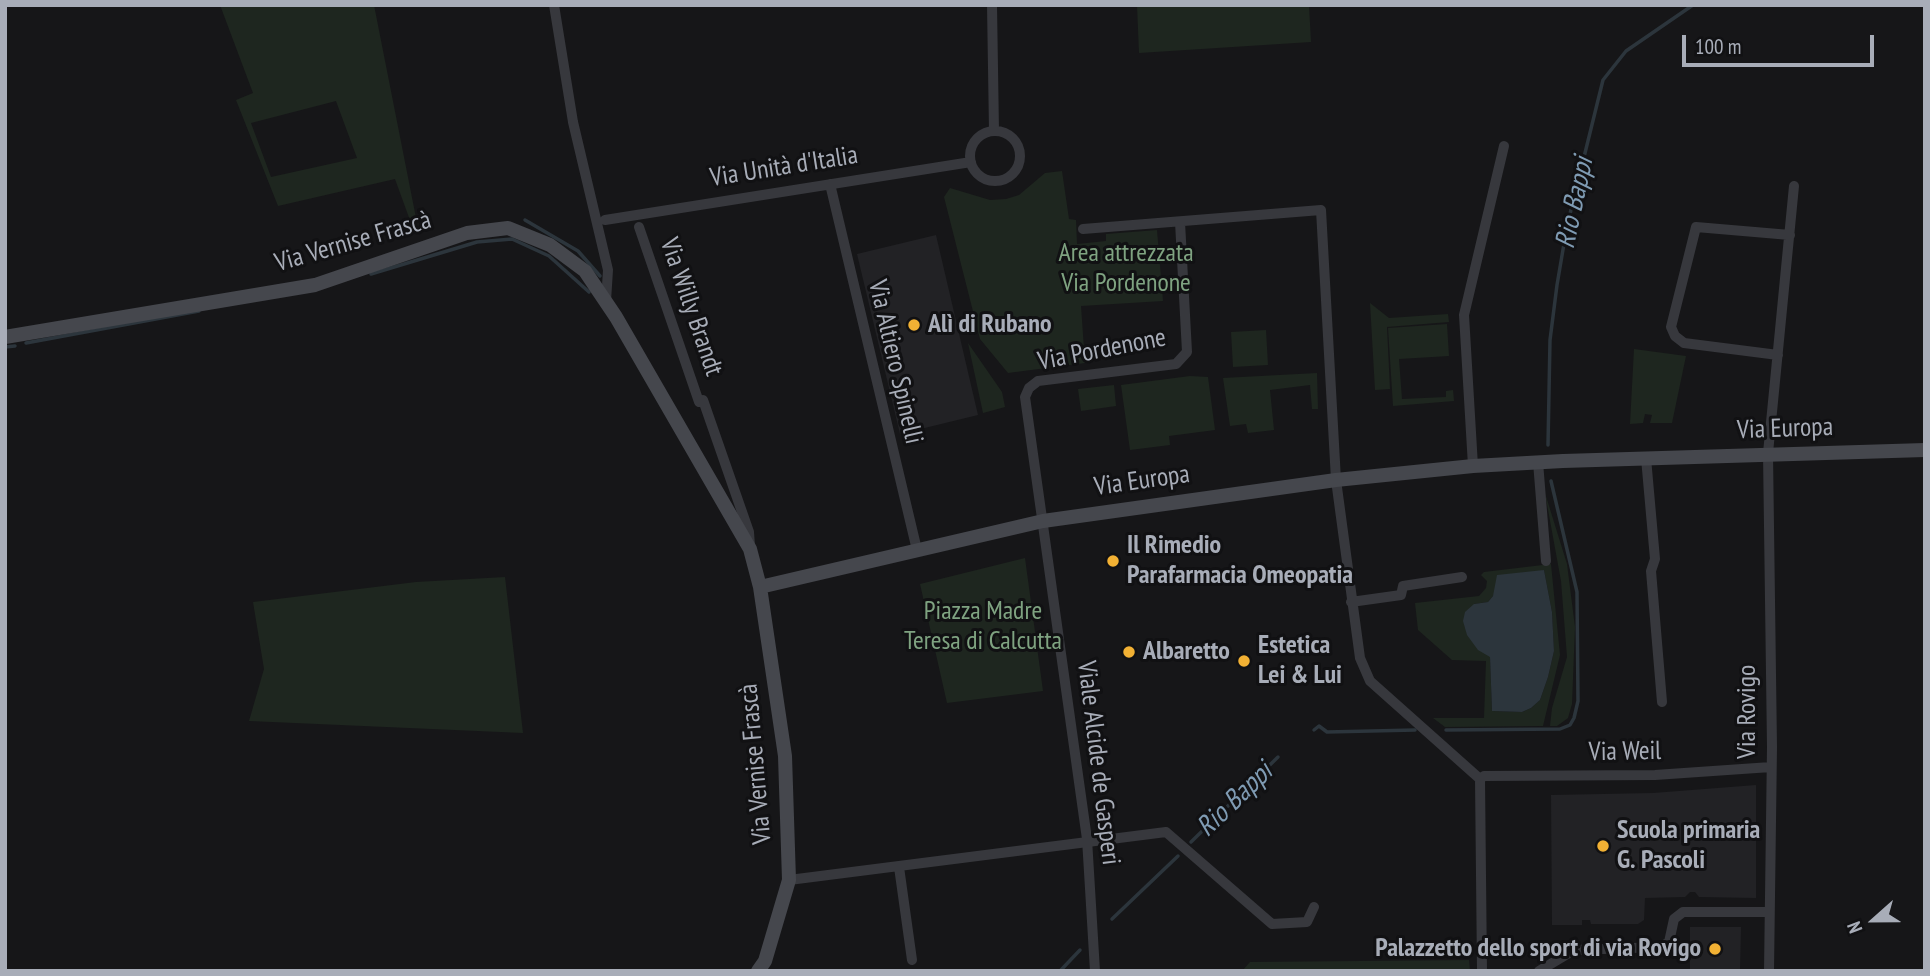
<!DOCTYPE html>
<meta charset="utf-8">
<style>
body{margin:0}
#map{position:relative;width:1930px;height:976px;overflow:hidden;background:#161618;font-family:"PT Sans Narrow",sans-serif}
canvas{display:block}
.frame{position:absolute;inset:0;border:7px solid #a8adb8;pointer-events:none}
.north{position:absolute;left:1839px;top:885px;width:70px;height:70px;-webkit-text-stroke:5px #111113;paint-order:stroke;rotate:249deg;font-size:19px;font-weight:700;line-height:28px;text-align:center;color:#a8adb8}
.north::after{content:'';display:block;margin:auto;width:24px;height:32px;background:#a8adb8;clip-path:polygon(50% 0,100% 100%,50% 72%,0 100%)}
.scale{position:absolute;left:1682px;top:35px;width:192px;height:32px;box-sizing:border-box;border:4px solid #a8adb8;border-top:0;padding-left:9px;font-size:21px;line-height:24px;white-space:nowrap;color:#a8adb8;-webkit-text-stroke:5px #111113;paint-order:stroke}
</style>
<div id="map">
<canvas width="1930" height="976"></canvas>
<div class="frame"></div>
<div class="north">N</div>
<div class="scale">100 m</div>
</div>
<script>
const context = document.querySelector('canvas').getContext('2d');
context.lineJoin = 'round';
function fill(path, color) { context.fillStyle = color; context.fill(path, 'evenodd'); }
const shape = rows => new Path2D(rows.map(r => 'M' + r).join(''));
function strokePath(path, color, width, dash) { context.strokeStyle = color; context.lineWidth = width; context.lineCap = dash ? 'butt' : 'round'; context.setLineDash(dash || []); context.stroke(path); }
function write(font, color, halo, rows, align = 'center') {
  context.font = font + ' "PT Sans Narrow",sans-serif'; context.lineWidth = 6; context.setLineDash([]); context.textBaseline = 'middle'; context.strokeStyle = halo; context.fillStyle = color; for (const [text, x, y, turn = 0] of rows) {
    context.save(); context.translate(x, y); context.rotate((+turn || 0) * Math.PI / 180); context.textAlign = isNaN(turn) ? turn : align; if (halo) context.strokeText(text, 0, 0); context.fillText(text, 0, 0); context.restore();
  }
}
const built = shape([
 [936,235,978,415,900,434,857,254],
 [1756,785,1756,898,1699,897,1695,892,1690,892,1685,897,1645,898,1644,920,1638,924,1591,924,1590,920,1582,920,1582,925,1552,925,1551,795,1653,793],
 [1690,927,1741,927,1740,971,1573,971,1690,970]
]);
const green = shape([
 [220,5,374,5,419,233,415,234,395,179,278,206,236,100,253,93],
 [336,101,357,158,271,177,251,123],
 [1137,5,1309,5,1311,42,1139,53],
 [1062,171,1069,219,1076,220,1077,244,1106,241,1106,234,1157,230,1163,301,1081,306,1085,363,1008,373,980,339,944,197,950,188,990,200,1006,199,1019,195,1045,173],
 [1370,303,1389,318,1448,314,1449,322,1387,327,1390,389,1375,390],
 [1447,324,1449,356,1399,359,1402,399,1446,397,1446,391,1453,390,1454,401,1393,406,1388,328],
 [1266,330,1268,365,1233,367,1231,332],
 [968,343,1002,392,1005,407,983,413],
 [1634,349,1686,356,1672,423,1650,423,1652,415,1645,414,1643,423,1630,424],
 [1317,373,1318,409,1312,409,1310,385,1270,390,1274,430,1248,433,1246,424,1230,426,1223,378],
 [1190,376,1208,377,1215,430,1169,436,1170,445,1130,450,1121,385],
 [1114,385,1116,406,1081,411,1078,389],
 [1545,493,1567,564,1575,627,1572,704,1568,718,1557,726,1550,726,1552,708,1567,657,1561,581],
 [1025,558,1043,691,947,703,920,584],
 [1551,564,1560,655,1543,726,1445,727,1433,718,1484,718,1486,661,1452,660,1418,630,1415,603,1479,596,1486,588,1487,581,1481,575,1484,572],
 [1544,570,1552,612,1554,651,1548,677,1540,700,1531,708,1522,712,1492,711,1490,656,1474,604,1488,602,1493,596],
 [505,577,523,733,249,721,264,669,253,602,416,582],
 [1469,960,1470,971,1242,971,1250,962]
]);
const water = shape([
 [1544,570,1552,612,1554,651,1548,677,1540,700,1531,708,1522,712,1492,711,1490,657,1478,650,1467,635,1463,621,1465,612,1474,604,1488,602,1493,596,1497,575]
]);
const stream = shape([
 [525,220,578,251,600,276],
 [371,274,477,242,512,239,549,256,589,292],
 [26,343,199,311],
 [5,347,15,346],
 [1548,445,1550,340,1557,285,1567,226,1603,80,1626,51,1693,5],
 [1314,730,1319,726,1327,732,1415,730],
 [1446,730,1560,729,1570,725,1574,718,1578,701,1577,592,1551,481],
 [1191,842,1278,757],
 [1112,919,1178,856],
 [1060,971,1080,950]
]);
const street = shape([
 [554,5,573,122,608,270,606,301],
 [992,5,994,131],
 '970 156a25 25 0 1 1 50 0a25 25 0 1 1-50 0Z',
 [830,184,917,550],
 [605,220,971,162],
 [639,227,699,402],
 [1083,229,1321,210,1336,480,1360,658,1370,681,1480,779,1482,971],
 [1778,355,1684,343,1675,336,1671,327,1696,227,1790,235],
 [703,400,749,532,750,546],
 [1646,458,1655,559,1651,571,1662,702],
 [1538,462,1546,561],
 [1473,466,1464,315,1504,146],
 [1351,602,1401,595,1403,586,1462,577],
 [1480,779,1484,776,1655,775,1771,767],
 [899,867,912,960],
 [789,880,1166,832,1272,924,1307,922,1314,907],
 [1095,971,1087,839,1025,397,1029,388,1038,381,1176,364,1187,352,1180,222],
 [1539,971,1574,950,1661,947,1669,942,1674,919,1683,912,1769,912],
 [1769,971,1772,747,1768,453,1794,186]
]);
const secondary = shape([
 [5,337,315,285,467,233,508,228,550,245,585,271,616,317,750,549,760,587,785,756,789,880,765,961,758,971],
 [760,587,1043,521,1336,480,1473,466,1563,461,1925,450]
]);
const markers = [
 [914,325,7,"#f2b134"],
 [1113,561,7,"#f2b134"],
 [1129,652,7,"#f2b134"],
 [1244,661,7,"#f2b134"],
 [1603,846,7,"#f2b134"],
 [1715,949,7,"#f2b134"]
];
const streetNames = [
 ["Via Unità d'Italia",784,167,-9],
 ["Via Vernise Frascà",353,242,-16],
 ["Via Willy Brandt",691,307,71],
 ["Via Pordenone",1102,350,-11],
 ["Via Altiero Spinelli",895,362,77],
 ["Via Europa",1785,429,-2],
 ["Via Europa",1142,481,-8],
 ["Via Rovigo",1748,712,-90],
 ["Via Weil",1625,752,-1],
 ["Viale Alcide de Gasperi",1098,763,83],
 ["Via Vernise Frascà",756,764,-95]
];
const parkNames = [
 ["Area attrezzata",1126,254],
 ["Via Pordenone",1126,284],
 ["Piazza Madre",983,612],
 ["Teresa di Calcutta",983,642]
];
const poiNames = [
 ["Alì di Rubano",928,325],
 ["Il Rimedio",1127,546],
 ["Parafarmacia Omeopatia",1127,576],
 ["Estetica",1258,646],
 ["Lei & Lui",1258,676],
 ["Albaretto",1143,652],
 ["Scuola primaria",1617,831],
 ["G. Pascoli",1617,861],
 ["Palazzetto dello sport di via Rovigo",1701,949,"right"]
];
const waterNames = [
 ["Rio Bappi",1575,203,-78],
 ["Rio Bappi",1235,800,-44]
];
fill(built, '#222225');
fill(green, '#1e261f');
fill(water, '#2c353c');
strokePath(stream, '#2c353c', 3.5);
strokePath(street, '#37383d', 10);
strokePath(secondary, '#45474d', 14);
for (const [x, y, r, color] of markers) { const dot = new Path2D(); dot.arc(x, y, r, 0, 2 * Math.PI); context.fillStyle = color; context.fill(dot); strokePath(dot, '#111113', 2.5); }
write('26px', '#a8adb8', '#111113', streetNames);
write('26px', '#7fa381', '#111113', parkNames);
write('bold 26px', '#a8adb8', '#111113', poiNames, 'left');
write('italic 28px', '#7f9bb3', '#111113', waterNames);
</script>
